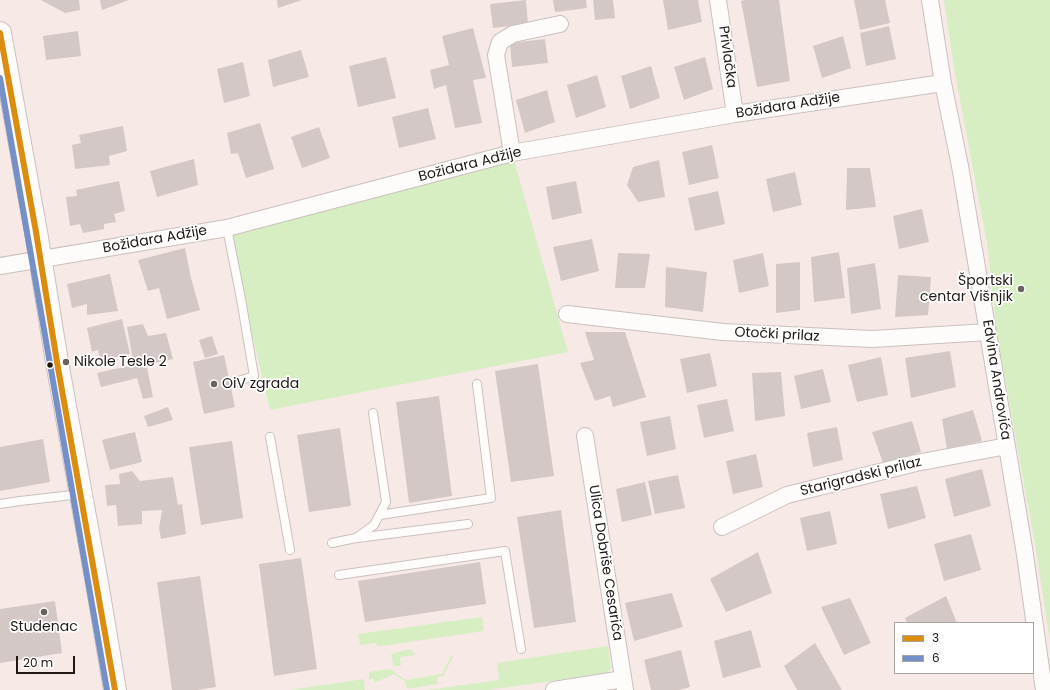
<!DOCTYPE html>
<meta charset="utf-8">
<style>
body{margin:0}
#map{position:relative;width:1050px;height:690px;overflow:hidden;background:#f7eae6;font-family:Poppins,sans-serif}
canvas{display:block}
.legend{position:absolute;left:894px;top:622px;width:140px;height:52px;box-sizing:border-box;background:#fff;border:1px solid #a6a3a1;margin:0;padding:5px 7px;list-style:none;font-size:12px;color:#201815}
.legend li{display:flex;align-items:center;gap:8px;height:20px}
.legend b{width:20px;border:1px solid #a6a3a1}
.scale{position:absolute;left:16px;top:656px;width:59px;height:18px;box-sizing:border-box;border:2px solid #201815;border-top:0;padding-left:5px;font-size:12px;line-height:14px;white-space:nowrap;color:#201815;-webkit-text-stroke:3px #fff;paint-order:stroke}
</style>
<div id="map">
<canvas width="1050" height="690"></canvas>
<ul class="legend">
<li><b style="height:5px;background:#dc8c0f"></b>3</li>
<li><b style="height:5px;background:#758fc8"></b>6</li>
</ul>
<div class="scale">20 m</div>
</div>
<script>
const context = document.querySelector('canvas').getContext('2d');
context.lineJoin = 'round';
function fill(path, color) { context.fillStyle = color; context.fill(path, 'evenodd'); }
const shape = rows => new Path2D(rows.map(r => 'M' + r).join(''));
function strokePath(path, color, width, dash) { context.strokeStyle = color; context.lineWidth = width; context.lineCap = dash ? 'butt' : 'round'; context.setLineDash(dash || []); context.stroke(path); }
function write(font, color, halo, rows, align = 'center') {
  context.font = font + ' Poppins,sans-serif'; context.lineWidth = 3.5; context.setLineDash([]); context.textBaseline = 'middle'; context.strokeStyle = halo; context.fillStyle = color; for (const [text, x, y, turn = 0] of rows) {
    context.save(); context.translate(x, y); context.rotate((+turn || 0) * Math.PI / 180); context.textAlign = isNaN(turn) ? turn : align; if (halo) context.strokeText(text, 0, 0); context.fillText(text, 0, 0); context.restore();
  }
}
const green = shape([
 [944,0,1050,0,1050,643,1037,556,997,334,987,243,954,68],
 [512,153,568,352,270,410,227,228],
 [482,617,484,631,382,646,377,646,376,643,360,645,358,634],
 [608,646,611,668,607,673,489,690,427,690,499,680,497,663],
 [410,649,416,655,400,657,401,666,394,666,391,654],
 [451,656,453,657,443,676,437,677,438,684,407,689,406,682,394,674,374,683,374,679,369,679,369,672,390,669,406,680,442,674],
 [364,679,365,690,289,690,344,682]
]);
const building = shape([
 [41,0,79,0,80,10,65,13],
 [100,0,129,0,102,10],
 [277,0,302,0,278,8],
 [526,0,528,24,493,28,490,4],
 [553,0,586,0,587,8,555,12],
 [593,0,613,0,615,18,595,20],
 [663,0,698,0,702,22,668,30],
 [744,0,779,0,790,81,757,87,741,1],
 [854,0,885,0,890,23,860,30],
 [889,26,896,59,866,66,860,33],
 [473,28,486,78,473,80,482,123,455,128,446,85,434,89,430,70,449,65,442,36],
 [78,31,81,56,46,60,43,36],
 [843,36,851,68,822,78,813,46],
 [545,39,548,63,512,67,510,43],
 [301,50,309,77,273,87,268,60],
 [386,57,396,98,358,107,349,66],
 [705,57,713,89,684,100,674,67],
 [243,62,250,96,224,103,217,69],
 [651,66,660,98,630,109,621,76],
 [597,75,606,107,576,118,567,85],
 [547,90,555,122,525,133,516,100],
 [428,108,436,139,399,148,392,117],
 [260,123,274,169,246,178,238,153,231,154,227,133],
 [123,126,127,151,109,156,110,165,75,169,72,145,81,143,79,135],
 [319,127,330,158,302,168,291,137],
 [712,145,719,178,689,185,682,152],
 [194,159,198,185,157,197,150,171],
 [659,160,665,197,638,202,627,185,633,167],
 [847,168,870,168,876,207,846,210],
 [795,172,802,205,773,212,766,179],
 [119,181,125,211,114,214,116,222,104,224,104,229,83,233,80,224,70,226,66,197,77,196,76,190],
 [576,181,582,213,552,220,546,187],
 [718,191,725,224,695,231,688,198],
 [922,209,929,242,899,249,893,216],
 [592,239,599,271,561,281,553,247],
 [185,248,191,278,200,310,167,319,159,288,148,291,138,260],
 [839,252,845,298,814,302,811,257],
 [618,253,650,254,645,288,615,288],
 [763,253,769,286,739,293,733,260],
 [800,262,800,310,776,313,776,264],
 [875,263,881,309,851,314,847,268],
 [666,267,707,272,703,312,665,307],
 [110,274,118,311,87,315,87,304,72,308,67,284],
 [898,275,931,277,928,315,895,317],
 [122,319,130,354,100,360,98,350,92,352,87,328],
 [143,324,148,336,166,333,173,359,155,363,151,356,133,360,127,327],
 [585,332,625,332,646,397,613,407,610,396,595,401,580,363,594,360],
 [212,336,218,354,205,358,199,340],
 [950,351,956,387,911,398,905,358],
 [710,353,717,386,687,393,680,359],
 [224,355,235,407,204,414,193,362],
 [881,357,888,395,857,402,848,365],
 [146,362,153,397,143,399,137,378,101,387,97,373],
 [538,364,554,476,511,482,495,371],
 [823,369,831,402,801,409,794,376],
 [781,372,785,416,755,421,752,373],
 [439,396,452,496,409,503,396,402],
 [727,399,734,431,704,438,697,405],
 [168,407,173,420,148,427,144,416],
 [973,410,982,441,947,449,942,419],
 [670,416,676,449,647,456,640,422],
 [912,421,921,452,883,463,872,432],
 [837,427,843,460,813,467,807,433],
 [340,428,351,506,309,512,297,435],
 [135,432,142,462,110,470,102,440],
 [43,439,50,482,0,491,0,447],
 [232,441,243,518,201,525,189,447],
 [756,454,763,487,733,494,726,461],
 [982,469,991,506,954,517,945,479],
 [132,471,140,481,173,477,178,505,182,504,186,534,161,539,159,528,162,510,142,511,142,524,118,526,116,505,107,506,105,485,120,484,119,474],
 [678,475,685,508,655,514,648,481],
 [645,482,652,515,622,522,616,489],
 [917,486,926,518,888,529,880,494],
 [561,510,576,622,534,628,517,517],
 [830,511,837,544,807,551,800,518],
 [971,534,981,570,944,581,934,544],
 [758,552,772,593,726,612,710,579],
 [301,558,317,669,274,676,259,564],
 [480,562,486,604,365,622,358,581],
 [200,576,216,687,197,690,172,690,157,582],
 [672,593,683,627,634,641,625,603],
 [946,596,957,623,907,623,905,618],
 [850,598,871,643,844,655,821,607],
 [55,601,62,653,0,663,0,609],
 [751,630,761,667,723,678,714,641],
 [815,643,842,690,797,690,784,666],
 [681,650,690,687,679,690,651,690,644,660]
]);
const lane = shape([
 [227,228,241,299,254,376,235,382],
 [270,437,290,550],
 [0,504,20,501,81,494],
 [380,515,491,498,477,384],
 [357,538,468,524],
 [332,543,356,538,374,525,386,502,373,413],
 [339,575,505,551,521,649]
]);
const street = shape([
 [718,0,735,114],
 [930,0,943,83,960,166,1024,548,1044,690],
 [512,153,496,55,500,42,513,34,560,24],
 [0,266,227,228,512,153,735,114,943,83],
 [567,314,723,332,872,339,988,332],
 [585,436,625,690],
 [722,527,787,495,916,463,1007,446],
 [554,690,623,679]
]);
const secondary = shape([
 [0,33,36,232,57,362,97,583,115,690]
]);
const bus1 = shape([
 [0,33,36,232,57,362,115,690]
]);
const bus2 = shape([
 [0,78,107,690]
]);
const markers = [
 [1021,289,4,"#6b625e"],
 [66,362,4,"#6b625e"],
 [50,365,3.5,"#201815"],
 [214,384,4,"#6b625e"],
 [44,612,4,"#6b625e"]
];
const streetNames = [
 ["Privlačka",727,57,82],
 ["Božidara Adžije",788,106,-9],
 ["Božidara Adžije",470,165,-14],
 ["Božidara Adžije",155,240,-10],
 ["Otočki prilaz",777,335,3],
 ["Edvina Androvića",996,380,81],
 ["Starigradski prilaz",861,477,-14],
 ["Ulica Dobriše Cesarića",605,563,81]
];
const poiNames = [
 ["Športski",1013,281,"right"],
 ["centar Višnjik",1013,297,"right"],
 ["Nikole Tesle 2",74,362],
 ["OiV zgrada",222,384],
 ["Studenac",44,627,"center"]
];
fill(green, '#d7eec3');
fill(building, '#d3c8c5');
strokePath(lane, '#cac0bd', 10);
strokePath(street, '#cac0bd', 18);
strokePath(secondary, '#cac0bd', 24);
strokePath(lane, '#fefcfb', 8);
strokePath(street, '#fefcfb', 16);
strokePath(secondary, '#fefcfb', 22);
strokePath(bus1, '#dc8c0f', 6);
strokePath(bus2, '#758fc8', 6);
for (const [x, y, r, color] of markers) { const dot = new Path2D(); dot.arc(x, y, r, 0, 2 * Math.PI); context.fillStyle = color; context.fill(dot); strokePath(dot, '#fff', 1.5); }
write('14px', '#201815', '#fff', streetNames);
write('14px', '#201815', '#fff', poiNames, 'left');
</script>
